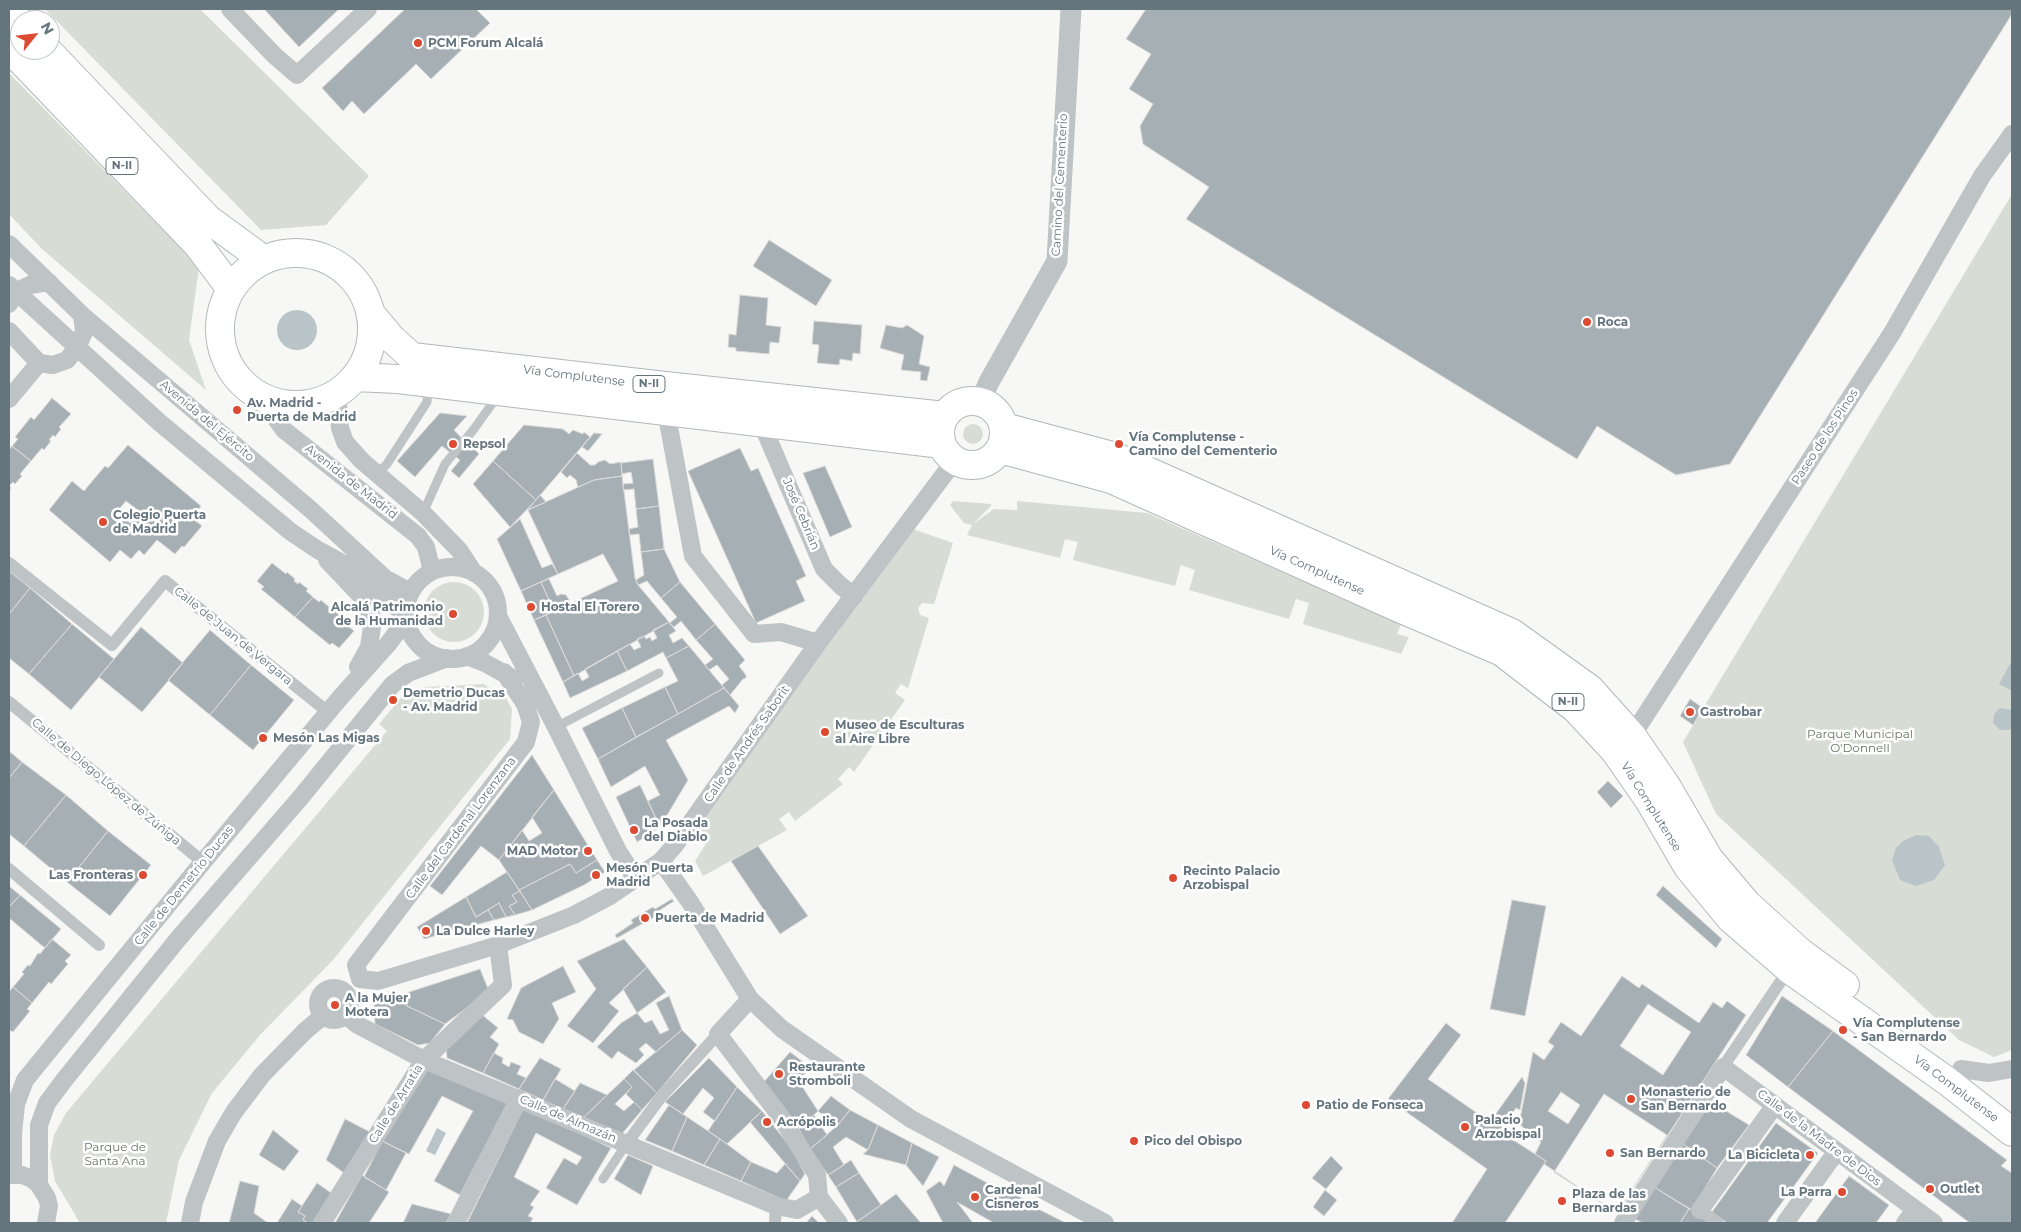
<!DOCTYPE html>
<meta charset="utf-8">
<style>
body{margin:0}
#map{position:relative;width:2021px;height:1232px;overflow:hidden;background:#f7f7f5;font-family:Montserrat,sans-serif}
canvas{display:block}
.frame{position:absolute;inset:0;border:10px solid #64757e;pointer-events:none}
.north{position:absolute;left:10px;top:10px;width:50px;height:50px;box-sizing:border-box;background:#fff;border:1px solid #c1c8cb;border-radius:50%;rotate:61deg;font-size:14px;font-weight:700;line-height:20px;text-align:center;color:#64757e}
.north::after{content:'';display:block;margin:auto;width:18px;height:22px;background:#db4a31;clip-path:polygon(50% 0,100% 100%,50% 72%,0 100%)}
</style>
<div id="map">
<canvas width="2021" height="1232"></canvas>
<div class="frame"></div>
<div class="north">N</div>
</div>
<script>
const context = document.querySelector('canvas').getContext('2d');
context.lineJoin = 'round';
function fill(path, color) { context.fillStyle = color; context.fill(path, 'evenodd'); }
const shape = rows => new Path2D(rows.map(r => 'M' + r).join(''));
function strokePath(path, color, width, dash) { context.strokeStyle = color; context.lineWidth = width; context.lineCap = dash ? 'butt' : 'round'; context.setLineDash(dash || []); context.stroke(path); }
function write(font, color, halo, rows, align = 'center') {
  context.font = font + ' Montserrat,sans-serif'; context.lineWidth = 5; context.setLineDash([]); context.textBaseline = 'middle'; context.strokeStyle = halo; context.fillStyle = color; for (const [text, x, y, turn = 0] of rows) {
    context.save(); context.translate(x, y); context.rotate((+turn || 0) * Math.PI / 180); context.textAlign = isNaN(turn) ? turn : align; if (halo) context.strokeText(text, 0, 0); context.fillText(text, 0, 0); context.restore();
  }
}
const green = shape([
 [45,9,200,9,369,176,326,225,261,230],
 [9,73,199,267,189,340,206,390,42,249,9,214],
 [2012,194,2012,1050,1994,1057,1959,1040,1716,814,1683,742],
 '963 434a10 10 0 1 1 20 0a10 10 0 1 1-20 0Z',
 [953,501,991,504,991,506,973,524,994,509,1017,510,1017,501,1147,513,1401,624,1397,634,1409,637,1401,654,1303,624,1309,603,1296,599,1289,619,1189,590,1195,570,1181,565,1175,586,1073,560,1078,542,1065,539,1060,558,967,535,972,525,964,523,950,505],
 [910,528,953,543,934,604,922,603,918,608,920,615,929,618,908,688,901,684,895,693,905,700,854,772,849,767,838,779,843,784,795,821,789,812,779,819,787,830,703,876,695,861,709,839,696,824],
 '424 612a30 30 0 1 1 60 0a30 30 0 1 1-60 0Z',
 [483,684,505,696,512,709,510,739,333,960,260,1035,212,1093,179,1160,166,1223,80,1223,55,1181,50,1155,54,1135,66,1113,387,731,379,724,406,692,425,687]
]);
const water = shape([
 '277 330a20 20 0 1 1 40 0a20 20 0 1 1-40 0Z',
 [2011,662,2012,662,2012,691,1999,684],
 [2000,708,2012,710,2012,728,2010,730,2000,730,1993,723,1994,714],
 [1916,835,1929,836,1939,847,1945,865,1934,880,1916,886,1900,880,1892,860,1896,848,1903,841],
 [437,1128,446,1133,435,1155,426,1151]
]);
const building = shape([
 [264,9,339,9,299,47,264,9],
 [405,9,476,9,490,23,431,79,416,64,364,114,352,101,343,111,322,88,405,9],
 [1146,9,2012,9,2012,14,1730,464,1676,475,1597,426,1577,459,1186,219,1209,187,1143,144,1140,126,1153,104,1129,89,1151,54,1126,39,1146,9],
 [769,240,832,280,816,306,753,266,769,240],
 [740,295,768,298,766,325,781,327,779,343,770,342,769,354,736,351,736,348,728,347,729,334,736,335,740,295],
 [814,321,862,325,860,354,853,353,852,361,840,359,839,365,817,363,819,345,812,344,814,321],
 [886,325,902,328,907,325,924,336,919,364,930,367,927,381,920,380,921,372,901,370,904,355,880,348,886,325],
 [52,398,71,414,59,427,61,429,55,437,53,435,49,440,51,441,44,450,42,448,31,461,12,446,18,439,15,437,31,417,34,420,52,398],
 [440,413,467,416,454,430,471,448,477,442,480,445,476,451,479,454,459,478,451,471,460,460,442,446,415,477,397,461,440,413],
 [524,425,563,429,569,434,573,430,583,434,584,432,590,437,536,500,493,461,524,425],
 [594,433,602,434,588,451,582,447,594,433],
 [128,445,201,506,192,518,202,526,184,547,182,546,175,554,157,540,144,555,139,550,131,559,120,550,110,562,49,510,72,481,84,491,105,466,108,468,128,445],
 [126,501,139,511,130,523,124,518,121,522,113,516,126,501],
 [12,446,31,461,20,474,22,476,15,484,13,482,9,486,11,488,9,491,9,450,12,446],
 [740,448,751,471,758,468,806,576,796,581,805,601,756,623,688,471,740,448],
 [577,453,590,465,595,465,598,462,605,460,610,464,621,462,622,476,594,480,578,487,576,480,570,475,567,478,561,472,577,453],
 [653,459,659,506,636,509,634,489,624,490,623,484,633,483,631,472,622,474,621,463,653,459],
 [493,461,536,500,510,527,473,484,493,461],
 [825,466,852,527,830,537,803,473,825,466],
 [622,476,635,578,638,585,669,622,574,676,546,615,554,611,541,582,549,579,557,596,561,594,566,595,571,603,618,581,603,554,558,574,528,510,594,480,622,476],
 [540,495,546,502,527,510,536,500,540,495],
 [659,506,664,549,641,552,639,534,630,535,629,529,638,527,636,509,659,506],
 [520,519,542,568,552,564,558,574,521,591,497,539,520,519],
 [664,549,680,582,661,598,647,581,638,585,636,580,644,575,641,552,664,549],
 [272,563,286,574,287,572,295,579,294,581,298,584,299,582,308,589,306,591,313,597,295,617,261,589,264,587,257,581,272,563],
 [9,571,30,588,9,614,9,571],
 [541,582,554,611,534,620,521,591,541,582],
 [680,582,715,624,696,640,681,621,674,627,670,623,677,617,661,598,680,582],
 [30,588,72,624,29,674,9,658,9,614,30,588],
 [313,597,319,602,321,600,329,607,328,609,332,612,333,610,342,617,340,619,354,631,339,648,332,643,330,645,295,617,313,597],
 [546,615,574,676,563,682,534,620,546,615],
 [669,622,676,631,669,635,673,643,682,638,689,646,666,658,663,652,627,671,617,651,630,644,634,650,641,647,637,639,644,636,646,639,650,637,652,641,657,638,653,630,669,622],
 [72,624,114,659,71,710,29,674,72,624],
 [715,624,745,660,739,666,746,675,746,678,743,679,730,695,722,685,729,679,717,665,709,670,705,665,713,659,696,640,715,624],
 [141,627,183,663,142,712,99,677,141,627],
 [210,630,251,665,210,715,168,680,210,630],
 [689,646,724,688,678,714,665,687,678,681,666,658,689,646],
 [617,651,627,671,570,698,563,682,578,673,582,681,589,677,585,669,617,651],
 [251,665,294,700,253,750,210,715,251,665],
 [665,687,678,714,636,737,622,708,665,687],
 [724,688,739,706,735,713,729,706,666,740,688,780,660,827,648,801,660,795,645,766,611,787,598,759,724,688],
 [1690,699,1703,708,1693,725,1680,716,1690,699],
 [622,708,636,737,598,759,582,728,622,708],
 [9,751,22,762,9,778,9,751],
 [532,755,554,790,499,860,481,846,442,895,430,886,532,755],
 [22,762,66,795,24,846,9,834,9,778,22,762],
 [1608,781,1623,796,1611,808,1597,792,1608,781],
 [640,785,660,827,637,842,616,797,640,785],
 [554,790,597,860,576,873,570,864,519,890,499,860,522,830,529,841,542,833,532,817,554,790],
 [66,795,108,831,67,882,24,846,66,795],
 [108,831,151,865,110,916,67,882,108,831],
 [758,846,808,916,780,934,731,861,758,846],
 [597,860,605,872,584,885,532,910,519,890,570,864,576,873,597,860],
 [507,872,520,891,512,895,517,902,509,906,515,915,506,917,499,903,476,917,466,897,507,872],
 [9,886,20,895,9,907,9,886],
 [1663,886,1722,939,1716,948,1656,895,1663,886],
 [520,891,532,910,515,915,509,906,517,902,512,895,520,891],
 [20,895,61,929,45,948,9,918,9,907,20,895],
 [466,897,476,917,488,910,494,920,424,939,417,927,466,897],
 [672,899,674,901,657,912,658,915,617,938,615,935,633,923,631,920,653,907,655,909,672,899],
 [1512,900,1546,906,1525,1016,1490,1009,1512,900],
 [499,903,506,917,494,920,488,910,499,903],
 [52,939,71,955,65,961,68,964,51,984,49,982,32,1003,13,987,24,974,22,972,28,965,30,966,38,953,40,954,52,939],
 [624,939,647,967,609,1003,619,1011,593,1043,567,1026,596,989,577,961,624,939],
 [563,966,576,992,552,1003,559,1019,543,1044,519,1032,513,1020,507,1019,521,988,563,966],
 [647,967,666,992,637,1013,623,989,647,967],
 [480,969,489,991,445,1024,407,1006,403,994,480,969],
 [1622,976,1639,988,1642,984,1699,1023,1713,1002,1722,1008,1727,1001,1746,1015,1617,1213,1544,1164,1546,1161,1535,1154,1541,1142,1519,1124,1533,1052,1544,1060,1554,1046,1548,1042,1561,1022,1581,1036,1622,976],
 [1648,1004,1691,1032,1663,1075,1620,1046,1648,1004],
 [1561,1092,1580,1105,1568,1124,1548,1111,1561,1092],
 [13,987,32,1003,27,1009,30,1011,13,1032,9,1030,9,992,13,987],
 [403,994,407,1006,445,1024,430,1043,418,1045,375,1024,374,1005,403,994],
 [669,996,682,1030,656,1052,646,1043,639,1049,644,1055,636,1063,618,1051,612,1059,597,1047,621,1023,637,1013,645,1023,652,1020,660,1034,669,1030,656,1003,669,996],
 [1782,996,1833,1031,1788,1087,1746,1055,1782,996],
 [480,1013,498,1028,490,1037,499,1044,483,1073,447,1058,446,1046,480,1013],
 [1446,1023,1461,1035,1428,1079,1490,1122,1522,1077,1525,1083,1520,1110,1516,1108,1499,1131,1546,1161,1505,1223,1452,1223,1487,1169,1388,1099,1446,1023],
 [682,1030,697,1045,657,1093,634,1070,682,1030],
 [1833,1031,2007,1160,2001,1166,2012,1173,2012,1223,1970,1223,1788,1087,1833,1031],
 [790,1052,811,1068,798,1080,818,1111,799,1129,763,1083,790,1052],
 [494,1053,503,1058,502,1063,509,1067,511,1062,521,1066,517,1074,526,1078,519,1089,483,1073,494,1053],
 [540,1058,561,1069,543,1100,519,1089,540,1058],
 [709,1058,737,1087,715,1121,703,1112,714,1098,703,1088,683,1114,665,1102,709,1058],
 [427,1066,509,1100,460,1195,434,1181,473,1111,442,1096,409,1154,382,1141,427,1066],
 [633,1070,657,1093,642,1110,626,1094,632,1087,624,1079,633,1070],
 [555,1079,575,1091,563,1109,543,1100,555,1079],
 [624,1079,632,1087,615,1104,624,1111,634,1102,642,1110,621,1135,584,1117,624,1079],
 [580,1083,607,1095,584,1117,563,1109,580,1083],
 [737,1087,762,1111,727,1144,708,1131,737,1087],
 [1604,1094,1667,1135,1617,1213,1554,1172,1604,1094],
 [831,1096,850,1110,837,1126,818,1111,831,1096],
 [1711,1102,1749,1125,1717,1168,1683,1144,1711,1102],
 [669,1105,687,1117,672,1151,645,1140,669,1105],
 [524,1107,611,1148,577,1205,546,1188,564,1158,577,1165,582,1157,536,1133,514,1177,540,1191,530,1205,534,1207,528,1216,533,1218,530,1223,467,1223,524,1107],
 [850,1110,878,1125,868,1150,846,1137,833,1147,844,1165,828,1175,810,1149,837,1126,850,1110],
 [762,1111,792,1149,805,1174,800,1181,750,1122,762,1111],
 [814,1115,827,1135,810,1149,799,1129,814,1115],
 [687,1117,720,1139,704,1165,672,1151,687,1117],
 [345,1119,372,1133,347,1175,326,1160,345,1119],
 [1776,1123,1818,1153,1767,1223,1727,1223,1712,1212,1776,1123],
 [878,1125,912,1143,906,1165,863,1154,868,1150,878,1125],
 [273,1130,299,1151,284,1171,259,1155,273,1130],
 [720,1139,751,1162,741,1181,704,1165,720,1139],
 [382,1141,406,1153,386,1190,364,1177,382,1141],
 [912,1143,939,1157,923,1186,906,1165,912,1143],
 [1683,1144,1717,1168,1692,1210,1654,1187,1683,1144],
 [628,1155,653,1166,641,1195,614,1179,628,1155],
 [1331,1156,1343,1168,1326,1189,1312,1178,1331,1156],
 [851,1160,859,1173,836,1187,828,1175,851,1160],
 [751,1162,777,1173,785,1164,800,1181,786,1201,741,1181,751,1162],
 [954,1165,1004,1192,1005,1189,1039,1207,1038,1209,1066,1223,994,1223,957,1202,973,1223,943,1223,926,1191,940,1181,944,1186,954,1165],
 [859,1173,881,1205,857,1222,836,1187,859,1173],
 [362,1175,389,1192,369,1223,335,1223,362,1175],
 [1849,1176,1889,1205,1876,1223,1815,1223,1849,1176],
 [240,1181,259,1186,254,1213,268,1223,229,1223,240,1181],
 [317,1183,334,1195,316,1223,308,1223,303,1220,305,1216,298,1212,317,1183],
 [1654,1187,1689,1209,1680,1223,1643,1223,1635,1219,1654,1187],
 [1325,1190,1337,1200,1324,1216,1313,1207,1325,1190],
 [896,1194,921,1223,855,1223,881,1205,896,1194],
 [292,1199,302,1206,298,1212,305,1216,303,1220,308,1223,277,1223,292,1199],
 [412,1204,451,1214,446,1223,403,1223,412,1204],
 [1689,1209,1692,1210,1709,1223,1680,1223,1689,1209],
 [812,1216,819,1223,806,1223,812,1216]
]);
const service = shape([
 [377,474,387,464,427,402,428,386],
 [423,513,445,464,474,429,499,394],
 [556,727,659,673],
 [603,1179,627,1143]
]);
const pedestrian = shape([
 [9,563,112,645,165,581,328,712],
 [9,702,203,862],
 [9,869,99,945],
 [1723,1067,1789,969],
 [627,1143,661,1097,718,1034],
 [1700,1210,1718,1223],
 [775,1223,776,1206]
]);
const minor = shape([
 [230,9,274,55,297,75,368,9],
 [9,244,82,315,310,509,386,579,410,592],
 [9,285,159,422,291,532,318,550,353,569,390,600,406,617],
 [9,304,15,292,30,285,49,282],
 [9,331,39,363,53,365,67,360,77,348,84,332,82,315],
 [337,393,340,428,345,442,362,461,423,513,459,550,474,573],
 [261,398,284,430,418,536,426,547,432,571],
 [9,399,39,363],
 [666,411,693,556,754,634,781,632,818,643],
 [761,422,824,569,841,586,854,596],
 [327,560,363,598,373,620,369,647,358,667],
 '406 613a46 46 0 1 1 92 0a46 46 0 1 1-92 0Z',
 [498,616,556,727,618,851,636,879],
 [467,656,485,663,514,679],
 [504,672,525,704,531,722,526,742,356,965,360,979,378,981,498,945,574,915,610,896,661,861,675,845,818,643,955,460],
 [1632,736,1892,333,1982,176,2012,134],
 [661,861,690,902,750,999,782,1029,911,1119,1105,1223],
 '318 1004a16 16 0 1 1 32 0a16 16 0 1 1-32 0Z',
 [750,999,718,1034,781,1117,817,1175,819,1197,839,1223],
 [345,1015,358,1025,424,1060,776,1206,797,1210,819,1197],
 [1961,1069,1989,1073,2012,1069],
 [9,1173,13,1164,13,1134,16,1104,25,1080,203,862,339,699,388,644,406,620],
 [9,1175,22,1175,32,1179,39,1185,47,1198,49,1206,46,1223],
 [39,1185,39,1125,47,1103,65,1079,178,939,301,797,392,685,408,673,447,658],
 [1700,1210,1775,1105],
 [190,1223,194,1202,217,1141,234,1112,262,1075,305,1031,323,1016],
 [322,1223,424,1060,503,985,498,945],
 [456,1223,519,1098],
 [1623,1223,1723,1067,1934,1223],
 [1785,1223,1837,1151],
 [1905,1223,1915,1210]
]);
const tertiary = shape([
 [980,402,989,382,1057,261,1071,9]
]);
const primary = shape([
 [9,10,20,22],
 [9,48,198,245,231,289],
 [47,50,208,219,264,260],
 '220 329a76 76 0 1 1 152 0a76 76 0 1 1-152 0Z',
 [371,314,391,338,412,357,665,386,945,416],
 [355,377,398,379,942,444],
 '940 433a32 32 0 1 1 64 0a32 32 0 1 1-64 0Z',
 [1004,427,1116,457,1512,633,1590,689,1632,736,1667,787,1709,859,1747,904,1800,952,1845,985],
 [1000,449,1111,479,1399,608,1502,652,1576,709,1615,751,1649,800,1688,867,1731,919,1789,969,1947,1081,2012,1132]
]);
const markers = [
 [418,43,5,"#db4a31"],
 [1587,322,5,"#db4a31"],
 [237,410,5,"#db4a31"],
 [453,444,5,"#db4a31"],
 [1119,444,5,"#db4a31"],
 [103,522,5,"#db4a31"],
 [531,607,5,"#db4a31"],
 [453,614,5,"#db4a31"],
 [393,700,5,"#db4a31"],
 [1690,712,5,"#db4a31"],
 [825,732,5,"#db4a31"],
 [263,738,5,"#db4a31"],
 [634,830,5,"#db4a31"],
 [588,851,5,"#db4a31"],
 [143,875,5,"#db4a31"],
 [596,875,5,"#db4a31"],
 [1173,878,5,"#db4a31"],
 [645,918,5,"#db4a31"],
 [426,931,5,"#db4a31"],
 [335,1005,5,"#db4a31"],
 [1843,1030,5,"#db4a31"],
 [779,1074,5,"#db4a31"],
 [1631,1099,5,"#db4a31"],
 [1306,1105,5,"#db4a31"],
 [767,1122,5,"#db4a31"],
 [1465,1127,5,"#db4a31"],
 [1134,1141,5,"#db4a31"],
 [1610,1153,5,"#db4a31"],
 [1810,1155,5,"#db4a31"],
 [1930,1189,5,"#db4a31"],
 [1842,1192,5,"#db4a31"],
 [975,1197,5,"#db4a31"],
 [1562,1201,5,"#db4a31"]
];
const shields = [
 [122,166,32],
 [649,384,32],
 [1568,702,32]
];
const shieldNames = [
 ["N-II",122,166],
 ["N-II",649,384],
 ["N-II",1568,702]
];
const poiNames = [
 ["PCM Forum Alcalá",428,43],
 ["Roca",1597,322],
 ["Av. Madrid -",247,403],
 ["Puerta de Madrid",247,417],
 ["Vía Complutense -",1129,437],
 ["Camino del Cementerio",1129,451],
 ["Repsol",463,444],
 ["Colegio Puerta",113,515],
 ["de Madrid",113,529],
 ["Alcalá Patrimonio",443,607,"right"],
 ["de la Humanidad",443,621,"right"],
 ["Hostal El Torero",541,607],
 ["Demetrio Ducas",403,693],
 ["- Av. Madrid",403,707],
 ["Gastrobar",1700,712],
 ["Museo de Esculturas",835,725],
 ["al Aire Libre",835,739],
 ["Mesón Las Migas",273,738],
 ["La Posada",644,823],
 ["del Diablo",644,837],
 ["MAD Motor",578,851,"right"],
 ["Mesón Puerta",606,868],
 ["Madrid",606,882],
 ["Recinto Palacio",1183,871],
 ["Arzobispal",1183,885],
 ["Las Fronteras",133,875,"right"],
 ["Puerta de Madrid",655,918],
 ["La Dulce Harley",436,931],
 ["A la Mujer",345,998],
 ["Motera",345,1012],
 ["Vía Complutense",1853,1023],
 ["- San Bernardo",1853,1037],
 ["Restaurante",789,1067],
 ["Stromboli",789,1081],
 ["Monasterio de",1641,1092],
 ["San Bernardo",1641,1106],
 ["Patio de Fonseca",1316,1105],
 ["Palacio",1475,1120],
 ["Arzobispal",1475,1134],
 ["Acrópolis",777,1122],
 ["Pico del Obispo",1144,1141],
 ["San Bernardo",1620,1153],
 ["La Bicicleta",1800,1155,"right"],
 ["Outlet",1940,1189],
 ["Cardenal",985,1190],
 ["Cisneros",985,1204],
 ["La Parra",1832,1192,"right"],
 ["Plaza de las",1572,1194],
 ["Bernardas",1572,1208]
];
const streetNames = [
 ["Camino del Cementerio",1060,185,-87],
 ["Vía Complutense",574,376,7],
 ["Avenida del Ejército",207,421,40],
 ["Paseo de los Pinos",1825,437,-57],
 ["Avenida de Madrid",351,482,38],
 ["José Cebrián",801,514,67],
 ["Vía Complutense",1317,571,24],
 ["Calle de Juan de Vergara",233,636,39],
 ["Calle de Andrés Saborit",747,744,-55],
 ["Calle de Diego López de Zúñiga",106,782,40],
 ["Vía Complutense",1651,807,58],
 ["Calle del Cardenal Lorenzana",461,828,-53],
 ["Calle de Demetrio Ducas",184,886,-51],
 ["Vía Complutense",1956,1089,37],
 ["Calle de Arratia",396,1104,-58],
 ["Calle de Almazán",568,1119,23],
 ["Calle de la Madre de Dios",1819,1138,37]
];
const parkNames = [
 ["Parque Municipal",1860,734],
 ["O'Donnell",1860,748],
 ["Parque de",115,1147],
 ["Santa Ana",115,1161]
];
fill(green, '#d7dcd4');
fill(water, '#b8c4c8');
fill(building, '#a6afb4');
strokePath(building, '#d9d9d7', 1);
strokePath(primary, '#b2b8bb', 30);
strokePath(service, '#bec3c6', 9);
strokePath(pedestrian, '#bec3c6', 12);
strokePath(minor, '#bec3c6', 18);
strokePath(tertiary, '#bec3c6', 21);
strokePath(primary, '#fff', 28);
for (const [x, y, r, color] of markers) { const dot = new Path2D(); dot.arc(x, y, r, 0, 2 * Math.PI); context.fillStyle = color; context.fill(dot); strokePath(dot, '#fff', 2); }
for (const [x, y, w] of shields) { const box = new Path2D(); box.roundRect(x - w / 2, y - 8.5, w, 17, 4); context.fillStyle = '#fff'; context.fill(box); strokePath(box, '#64757e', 1); }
write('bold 11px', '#64757e', null, shieldNames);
write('bold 12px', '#64757e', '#fff', poiNames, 'left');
write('12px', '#64757e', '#fff', streetNames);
write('12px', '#677762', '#fff', parkNames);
</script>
